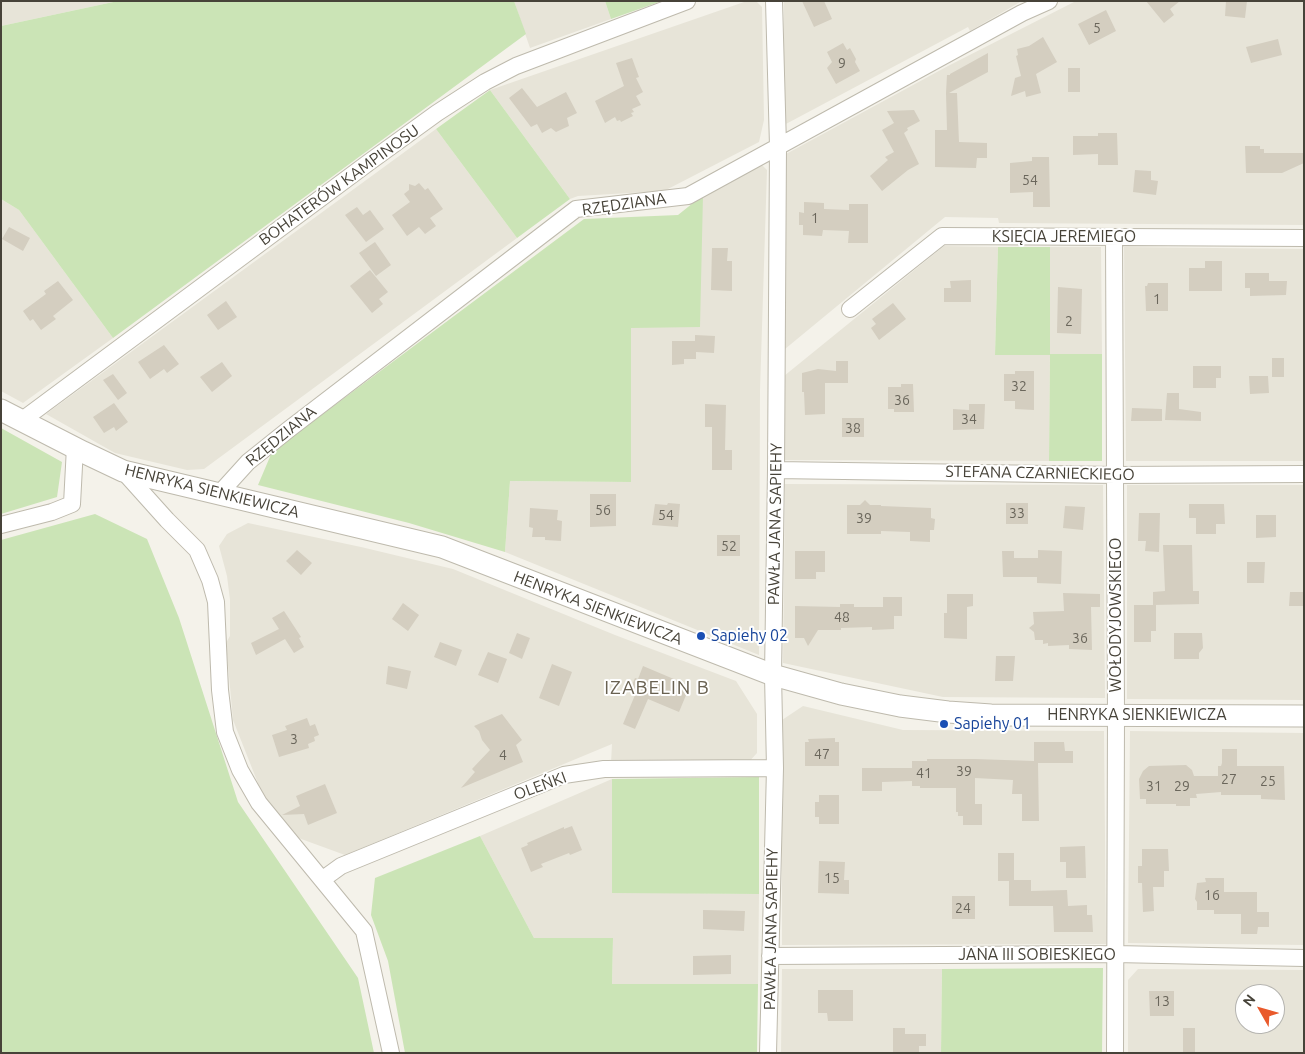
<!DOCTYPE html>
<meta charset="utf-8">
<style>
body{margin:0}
#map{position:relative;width:1305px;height:1054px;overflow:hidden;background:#f4f2ea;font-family:Ubuntu,sans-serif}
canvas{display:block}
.frame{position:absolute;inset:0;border:2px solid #474339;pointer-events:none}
.north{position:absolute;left:1235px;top:984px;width:50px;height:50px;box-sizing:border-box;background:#fff;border:1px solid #b5b4b0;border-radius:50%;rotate:308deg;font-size:14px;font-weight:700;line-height:20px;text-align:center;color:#474339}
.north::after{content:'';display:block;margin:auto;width:18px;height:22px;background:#e95a2c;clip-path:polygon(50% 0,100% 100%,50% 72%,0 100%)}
</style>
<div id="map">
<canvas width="1305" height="1054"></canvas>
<div class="frame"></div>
<div class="north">N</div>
</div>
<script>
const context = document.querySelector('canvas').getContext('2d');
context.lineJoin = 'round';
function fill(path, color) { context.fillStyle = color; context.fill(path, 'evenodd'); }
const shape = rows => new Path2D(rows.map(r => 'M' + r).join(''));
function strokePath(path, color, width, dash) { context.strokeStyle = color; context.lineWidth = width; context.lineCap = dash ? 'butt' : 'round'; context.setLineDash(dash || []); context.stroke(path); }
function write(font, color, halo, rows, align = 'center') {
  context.font = font + ' Ubuntu,sans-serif'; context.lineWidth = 4; context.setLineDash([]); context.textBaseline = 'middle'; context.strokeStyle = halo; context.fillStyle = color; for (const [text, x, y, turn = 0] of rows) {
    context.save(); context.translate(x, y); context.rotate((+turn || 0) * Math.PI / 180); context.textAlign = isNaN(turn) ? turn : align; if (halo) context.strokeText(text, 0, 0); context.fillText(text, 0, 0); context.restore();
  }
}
const residential = shape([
 [1,1,118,1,1,26],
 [514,1,605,1,611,19,530,48],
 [747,1,756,1,762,7,764,120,759,142,664,191,578,196,570,199,490,90],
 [784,1,1022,1,970,31,968,27,784,125],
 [1076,1,1304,1,1304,225,999,223,998,218,945,217,785,349,786,154,948,66],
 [436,129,517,238,204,469,187,470,115,453,46,414],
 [762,165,767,170,760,390,759,655,505,552,510,481,631,482,631,328,703,195],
 [1,199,19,210,113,338,23,403,1,391],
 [944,246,998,247,995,355,1050,354,1050,247,1101,247,1102,354,1050,355,1049,461,785,460,784,376],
 [1124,247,1304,249,1304,461,1126,461],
 [785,484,1103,485,1105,698,943,697,783,663],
 [1127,485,1304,485,1304,700,1127,699],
 [248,523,361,547,453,569,615,635,736,681,757,714,757,753,747,764,611,763,612,744,345,855,293,836,265,801,233,720,226,643,230,636,230,600,227,576,219,546,227,534],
 [803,706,903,730,1104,731,1106,944,782,945,782,720],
 [1130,731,1304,733,1304,945,1128,943],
 [612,779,613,892,759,894,758,984,612,984,613,938,534,938,480,836],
 [782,969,942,969,941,1053,781,1053],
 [1138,969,1304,970,1304,1053,1128,1053,1128,980],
 [1245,994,1275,994,1275,1024,1245,1024]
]);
const green = shape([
 [118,1,514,1,526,34,113,338,19,210,1,199,1,26],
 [605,1,662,1,611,19],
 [490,90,570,199,517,238,436,129],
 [703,195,700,327,631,328,631,482,510,481,505,552,409,523,258,485,272,452,584,219,678,215],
 [998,247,1050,247,1050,354,1102,354,1102,461,1049,461,1050,355,995,355],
 [1,428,62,462,57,497,1,514],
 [95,514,147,539,179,618,238,802,358,978,374,1053,1,1053,1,540],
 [759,777,759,894,612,893,612,779],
 [480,836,534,938,613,938,612,984,758,984,757,1053,405,1053,388,961,371,915,375,878],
 [1103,968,1102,1053,941,1053,942,969]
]);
const building = shape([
 [802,1,824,1,832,19,814,27],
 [1146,1,1180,1,1170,9,1174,15,1164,23],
 [1226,1,1247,1,1245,18,1225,16],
 [1106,10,1116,31,1089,45,1078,24],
 [1043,37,1057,62,1036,74,1041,93,1026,97,1025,91,1011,96,1015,78,1021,76,1016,56,1018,55,1017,49,1029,46],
 [1278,39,1282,55,1251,63,1246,47],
 [843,43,847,50,850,48,856,59,855,62,860,71,836,84,827,68,832,62,827,52],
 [988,53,988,72,949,93,957,93,959,142,987,143,987,158,977,158,976,168,935,167,935,130,947,130,946,93,947,75,950,75,950,74],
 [632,58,639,77,636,78,643,92,636,96,641,105,632,109,634,112,631,113,633,116,621,122,620,120,617,121,615,117,605,123,595,101,624,86,616,63],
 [1068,68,1080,68,1080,92,1068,92],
 [522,88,537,107,566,92,577,113,567,118,569,126,556,132,551,128,542,133,537,124,531,127,509,98],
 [914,110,920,121,907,128,908,130,904,133,919,164,908,170,882,191,870,176,888,160,885,157,894,152,882,130,894,123,887,111],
 [1098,133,1117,133,1118,165,1098,165,1098,154,1073,155,1073,136,1098,136],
 [1245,146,1260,146,1260,149,1264,149,1264,153,1304,153,1304,163,1282,173,1246,173],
 [1032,157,1049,157,1050,207,1033,207,1033,192,1010,193,1010,163,1032,161],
 [1135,170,1151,171,1151,180,1158,181,1156,195,1133,192],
 [419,183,425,190,428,188,443,209,430,218,436,226,425,234,419,227,407,236,392,215,410,202,404,194,409,190,409,184,415,186],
 [804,202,824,203,824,209,849,210,849,204,868,204,868,243,848,243,849,231,823,230,822,236,803,235,803,225,799,225,799,212,804,213],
 [357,207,363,215,370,210,384,229,366,242,345,215],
 [9,227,30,238,23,251,2,239],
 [375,242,391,265,376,276,359,253],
 [712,248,728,248,727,261,732,261,732,291,711,290],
 [1205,261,1222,261,1222,291,1189,291,1189,268,1205,268],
 [370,270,388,292,379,299,383,304,372,313,350,286],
 [1245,273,1269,273,1269,281,1287,281,1286,295,1250,296,1250,288,1245,288],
 [971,280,971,302,944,302,944,288,951,288,950,281],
 [58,281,73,300,53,316,56,319,41,330,33,319,30,321,23,311,46,294,44,291],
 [1148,283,1168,283,1168,311,1146,311,1145,286,1147,286],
 [1058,287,1082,289,1081,334,1057,333],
 [226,301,237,317,218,330,207,315],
 [893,303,906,319,879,340,871,328,876,324,872,319],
 [695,335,715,336,714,353,696,352,696,359,684,359,684,364,672,365,672,341,695,341],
 [164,345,179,364,167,373,164,369,150,379,138,362],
 [1272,358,1284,358,1284,377,1272,377],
 [836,361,848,361,848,383,825,383,825,414,805,415,804,392,802,392,802,373,818,369,836,371],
 [222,362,232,376,212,392,200,377],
 [1193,366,1221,366,1221,378,1216,378,1216,388,1193,388],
 [1015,371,1034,371,1034,410,1015,409,1015,401,1004,401,1004,374,1015,374],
 [113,374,127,393,118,400,103,380],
 [1249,376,1268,376,1269,393,1250,394],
 [901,384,913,384,914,412,894,412,894,409,888,409,888,387,901,387],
 [1167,393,1179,393,1179,409,1201,412,1201,421,1165,420],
 [114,403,128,422,116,431,114,427,104,433,93,417],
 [705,404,726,405,725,450,732,450,732,470,712,470,712,427,705,427],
 [969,404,985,404,984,429,953,430,953,409,969,410],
 [1132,408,1162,409,1162,421,1131,421],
 [842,418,864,418,864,437,842,437],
 [590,494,616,494,616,526,590,527],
 [865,500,870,505,881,505,881,506,931,508,931,518,935,519,934,530,930,530,930,542,910,541,910,532,881,531,881,534,847,534,847,505,860,505],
 [668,503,680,504,678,527,652,525,655,504,667,505],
 [1006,503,1028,503,1028,524,1006,524],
 [1189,504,1224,504,1225,524,1216,524,1216,534,1196,534,1196,518,1189,518],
 [1065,506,1085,507,1083,530,1063,528],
 [530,508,558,510,557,520,562,521,561,541,545,540,545,537,532,537,533,528,529,527],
 [1139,513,1160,513,1159,552,1145,551,1146,541,1138,541],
 [1256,515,1276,515,1276,537,1256,538],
 [717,535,740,535,740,556,717,556],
 [1163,545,1192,545,1193,591,1199,591,1199,604,1153,605,1156,605,1156,631,1151,631,1151,642,1134,642,1134,605,1153,605,1153,592,1165,591],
 [297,550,312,563,301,575,286,561],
 [1038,550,1062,551,1061,584,1037,583,1037,577,1003,577,1002,551,1014,551,1014,558,1038,558],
 [795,551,825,551,825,572,816,572,816,579,795,579],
 [1247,562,1265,562,1264,583,1247,583],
 [1290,592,1304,592,1304,606,1289,606],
 [1063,593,1100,594,1100,607,1091,607,1092,650,1069,649,1069,645,1048,646,1048,643,1043,644,1043,640,1035,640,1034,632,1029,628,1034,624,1033,612,1064,611],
 [947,594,973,594,973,606,967,607,967,639,944,638,944,613,947,613],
 [883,597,902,597,902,616,894,616,894,629,872,630,872,627,841,628,841,630,818,630,808,646,804,638,795,638,795,606,840,607,840,604,854,604,854,607,883,607],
 [403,603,419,615,408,631,392,619],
 [284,611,301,637,299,638,304,647,294,653,285,639,256,655,251,643,279,629,272,618],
 [517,633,530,638,522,659,509,653],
 [1174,633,1202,633,1203,648,1199,653,1199,659,1174,659],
 [440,642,462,650,456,666,434,657],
 [488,652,507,659,498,683,478,675],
 [996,656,1015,656,1013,681,995,681],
 [552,664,572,672,559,706,539,698],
 [388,666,411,671,407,689,386,684],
 [643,666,688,685,687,688,689,688,679,712,648,699,635,729,623,724,635,695,629,692,635,678,638,679],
 [502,714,522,740,516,745,523,762,461,788,475,772,472,769,490,750,482,740,479,731,474,726],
 [307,718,310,726,315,724,319,735,314,737,315,741,308,744,309,748,279,757,272,735,287,730,285,726],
 [835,738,835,742,839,742,839,766,805,766,805,742,809,742,808,739],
 [1034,742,1064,742,1065,751,1073,751,1073,763,1038,763,1039,821,1022,821,1022,794,1012,794,1013,780,975,778,975,804,982,804,982,825,963,825,963,816,958,816,958,812,956,812,956,788,920,788,920,786,912,786,912,781,882,782,882,791,862,791,862,768,912,768,912,761,927,761,927,759,975,759,1034,761],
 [1222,749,1237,749,1237,766,1284,766,1285,800,1261,799,1261,795,1221,795,1221,792,1196,794,1197,798,1190,798,1190,806,1176,806,1176,804,1146,804,1146,799,1140,799,1139,779,1143,771,1149,766,1186,765,1192,770,1194,776,1218,776,1218,766,1221,766,1222,763],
 [325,784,337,813,308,825,304,814,282,815,300,806,296,796],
 [819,795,839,795,839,824,819,824,819,817,815,817,815,802,819,802],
 [572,826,582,850,570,855,569,853,541,864,543,867,531,872,521,848,528,845,527,843,564,827,564,829],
 [1085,846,1086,878,1066,878,1066,862,1060,862,1060,847],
 [1142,849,1168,849,1169,871,1164,871,1164,887,1153,887,1154,911,1143,912,1142,883,1138,883,1138,866,1142,866],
 [998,853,1014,853,1014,880,1031,880,1031,891,1067,890,1068,906,1087,905,1087,915,1092,915,1093,932,1054,932,1053,906,1009,906,1009,881,998,881],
 [819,861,845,862,844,880,849,880,849,894,818,893],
 [1205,878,1224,878,1224,892,1257,892,1257,912,1269,912,1269,927,1258,927,1257,934,1241,934,1241,914,1214,914,1214,910,1197,910,1197,902,1195,899,1197,883,1206,882],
 [952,896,975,896,975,919,952,919],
 [703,910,745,911,744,931,703,929],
 [731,955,731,974,693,975,693,956],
 [818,990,853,990,853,1021,828,1021,827,1013,818,1013],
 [1149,991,1174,991,1174,1016,1150,1016],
 [893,1028,905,1028,905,1034,926,1034,926,1046,919,1046,919,1053,893,1053],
 [1183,1028,1195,1028,1195,1053,1183,1053]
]);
const minor = shape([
 [1114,237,1116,715,1115,1053],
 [850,309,942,236,1304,238],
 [21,421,368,163,437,113,485,82,516,66,687,1],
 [776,470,1116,475,1304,474],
 [123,471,167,520,197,550,210,580,216,602,220,690,225,732,240,770,259,803,364,931,391,1053],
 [219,494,248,462,288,430,576,209,688,196,1022,13,1049,1],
 [1,525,52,512,72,504,75,447],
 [323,879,341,866,564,775,604,769,775,768],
 [770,956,1115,954,1304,958],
 [768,1053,775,768,773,675,776,470,778,146,774,1]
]);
const tertiary = shape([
 [1,410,83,452,123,471,442,547,773,675,841,694,900,706,948,712,991,715,1304,716]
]);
const markers = [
 [701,636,5,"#1a4fb4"],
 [944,724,5,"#1a4fb4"]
];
const numberNames = [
 ["5",1097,28],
 ["9",842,63],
 ["54",1030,180],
 ["1",815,218],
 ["1",1157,299],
 ["2",1069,321],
 ["32",1019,386],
 ["36",902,400],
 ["34",969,419],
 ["38",853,428],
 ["56",603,510],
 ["33",1017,513],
 ["54",666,515],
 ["39",864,518],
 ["52",729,546],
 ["48",842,617],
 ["36",1080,638],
 ["3",294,739],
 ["47",822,754],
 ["4",503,755],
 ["39",964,771],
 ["41",924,773],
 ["27",1229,779],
 ["25",1268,781],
 ["31",1154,786],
 ["29",1182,786],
 ["15",832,878],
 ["16",1212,895],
 ["24",963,908],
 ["13",1162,1001]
];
const streetNames = [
 ["BOHATERÓW KAMPINOSU",339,185,-36],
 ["RZĘDZIANA",624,204,-8],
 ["KSIĘCIA JEREMIEGO",1064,237],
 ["RZĘDZIANA",281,436,-39],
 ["STEFANA CZARNIECKIEGO",1040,473,1],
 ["HENRYKA SIENKIEWICZA",212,491,14],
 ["PAWŁA JANA SAPIEHY",775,524,-89],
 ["HENRYKA SIENKIEWICZA",598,608,21],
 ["WOŁODYJOWSKIEGO",1116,615,-90],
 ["HENRYKA SIENKIEWICZA",1137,715],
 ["OLEŃKI",540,786,-20],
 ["PAWŁA JANA SAPIEHY",771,929,-89],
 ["JANA III SOBIESKIEGO",1037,955]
];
const transitNames = [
 ["Sapiehy 02",711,636],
 ["Sapiehy 01",954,724]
];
const quarterNames = [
 ["IZABELIN B",657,688]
];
fill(residential, '#e7e4d8');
fill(green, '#cbe4b6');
fill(building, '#d4cec0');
strokePath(minor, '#bebaad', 18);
strokePath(tertiary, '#bebaad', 23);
strokePath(minor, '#fff', 16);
strokePath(tertiary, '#fff', 21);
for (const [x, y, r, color] of markers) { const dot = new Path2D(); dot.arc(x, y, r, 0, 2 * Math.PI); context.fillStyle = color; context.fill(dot); strokePath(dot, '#fff', 2); }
write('14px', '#6a665b', null, numberNames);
write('16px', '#474339', '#fff', streetNames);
write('16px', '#164399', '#fff', transitNames, 'left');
context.letterSpacing = '1px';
write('19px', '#696151', '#fff', quarterNames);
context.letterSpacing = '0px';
</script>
